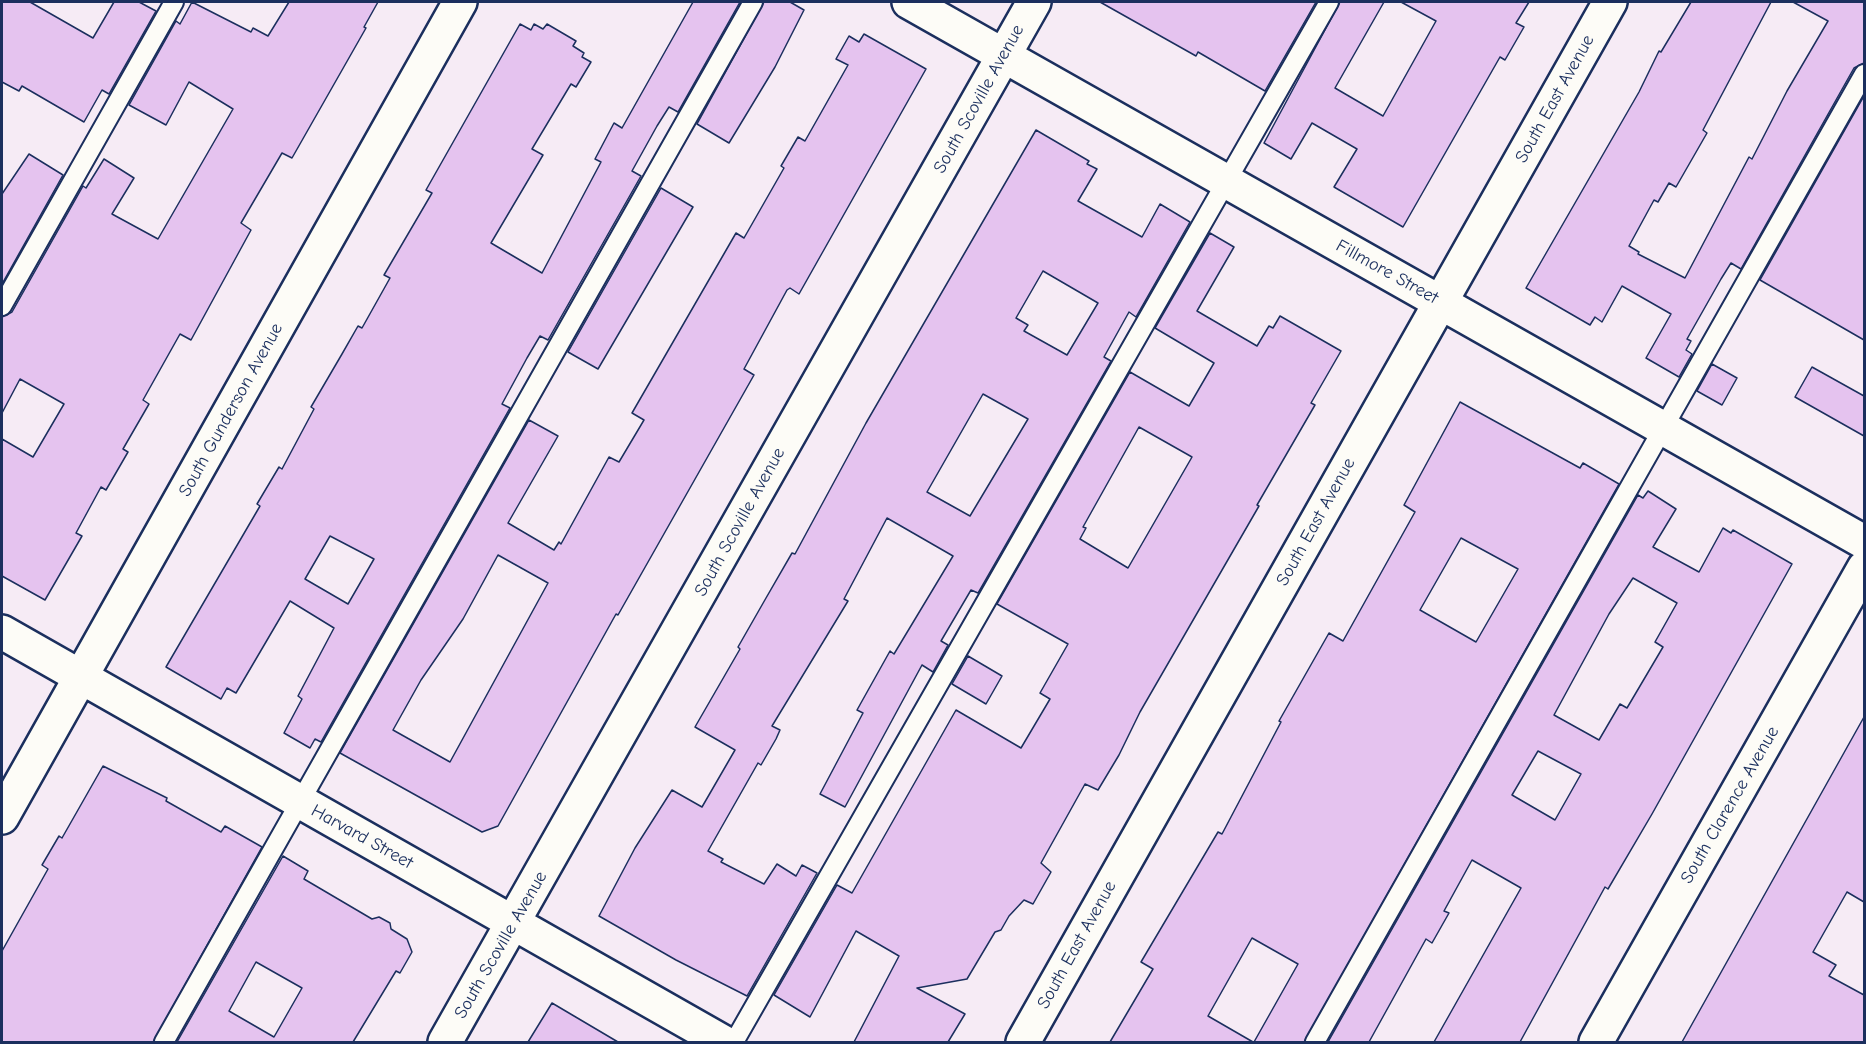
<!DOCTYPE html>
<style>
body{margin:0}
#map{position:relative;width:1866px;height:1044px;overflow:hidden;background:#f6ebf5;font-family:"Comic Neue",sans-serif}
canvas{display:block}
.frame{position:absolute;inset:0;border:3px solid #1b2f5e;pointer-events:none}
</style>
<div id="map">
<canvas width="1866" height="1044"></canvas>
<div class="frame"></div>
</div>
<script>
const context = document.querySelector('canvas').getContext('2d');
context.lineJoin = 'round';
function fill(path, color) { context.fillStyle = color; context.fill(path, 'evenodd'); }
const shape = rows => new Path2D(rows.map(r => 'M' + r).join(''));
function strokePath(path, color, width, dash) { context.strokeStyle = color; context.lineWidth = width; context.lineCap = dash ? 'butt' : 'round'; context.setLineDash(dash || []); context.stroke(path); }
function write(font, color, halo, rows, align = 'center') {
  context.font = font + ' "Comic Neue",sans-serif'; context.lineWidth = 4.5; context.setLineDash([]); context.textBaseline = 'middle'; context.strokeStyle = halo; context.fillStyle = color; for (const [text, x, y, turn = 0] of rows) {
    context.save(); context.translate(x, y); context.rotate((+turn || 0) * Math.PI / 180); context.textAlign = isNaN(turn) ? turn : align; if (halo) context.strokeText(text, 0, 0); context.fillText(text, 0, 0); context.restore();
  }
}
const building = shape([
 [2,2,30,2,93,38,114,2,139,2,156,11,109,94,102,90,84,122,22,86,19,91,2,82,2,2],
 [192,2,251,32,253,28,268,36,289,2,378,2,364,27,366,28,292,158,282,153,241,223,251,230,191,340,180,334,143,400,149,404,123,449,128,452,106,490,101,487,76,533,82,536,45,600,2,576,2,439,33,457,64,404,20,379,2,413,2,317,12,312,83,186,86,188,104,159,134,178,112,214,158,239,233,109,189,82,166,125,129,105,176,21,180,24,192,2],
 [693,2,740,2,678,112,669,107,657,126,632,171,641,176,548,340,540,336,527,358,502,404,510,408,321,742,315,739,310,748,284,733,302,699,298,696,334,628,290,601,236,693,227,688,221,699,166,667,260,506,257,504,279,467,282,469,314,409,311,407,342,354,358,326,362,328,390,278,384,275,432,193,426,190,520,24,531,30,534,24,543,29,547,24,576,41,573,46,584,53,582,57,591,62,576,87,571,84,532,149,543,155,491,243,542,273,601,162,595,159,614,123,622,128,693,2],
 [330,536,374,559,348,604,305,579,330,536],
 [764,2,790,2,804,10,775,67,729,143,697,124,764,2],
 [1100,2,1316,2,1265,91,1198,52,1196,56,1100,2],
 [1340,2,1384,2,1335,88,1383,116,1436,21,1401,2,1529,2,1516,23,1524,27,1505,60,1500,57,1403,227,1334,187,1357,149,1312,123,1291,159,1264,143,1340,2],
 [1691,2,1771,2,1703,130,1707,133,1676,187,1669,183,1658,202,1654,200,1629,246,1639,252,1638,254,1685,278,1749,157,1752,159,1787,91,1828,21,1793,2,1864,2,1864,63,1854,68,1741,269,1731,263,1721,279,1687,339,1691,341,1686,350,1692,354,1679,377,1646,358,1671,314,1622,286,1602,322,1595,317,1590,325,1526,288,1639,92,1659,51,1661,52,1691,2],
 [864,34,926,69,799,294,790,288,787,290,744,369,754,375,618,615,616,614,498,826,482,832,340,753,529,420,558,436,508,523,554,550,559,542,561,544,609,457,619,462,644,420,632,413,736,233,744,238,784,168,781,166,798,137,805,141,848,65,836,59,849,36,859,42,864,34],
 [498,555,548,583,450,762,393,730,421,680,463,619,498,555],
 [1864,96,1864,340,1760,280,1864,96],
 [1036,130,1089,161,1087,164,1097,169,1078,201,1142,237,1160,204,1190,222,1136,317,1129,312,1104,357,1111,361,978,593,971,590,941,641,948,645,933,672,922,665,845,807,820,794,863,713,857,710,890,651,894,654,953,556,887,518,844,599,848,601,772,726,780,730,776,739,761,765,758,763,708,851,723,859,721,862,764,884,777,864,796,876,802,865,817,873,747,996,676,960,599,916,635,848,672,790,702,807,735,750,695,727,740,649,738,647,766,598,792,553,795,554,866,423,1036,130],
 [1043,271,1098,303,1067,355,1024,331,1028,325,1016,318,1043,271],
 [983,394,1028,419,970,516,927,492,983,394],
 [29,154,63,175,2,284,2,194,29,154],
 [661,188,693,207,598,369,568,352,661,188],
 [1210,233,1234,247,1197,311,1257,346,1269,326,1273,328,1280,316,1341,351,1311,403,1315,405,1257,505,1259,506,1140,712,1119,755,1098,790,1085,784,1041,863,1051,872,1033,904,1024,900,1009,916,1001,930,995,932,967,979,917,988,965,1014,948,1042,854,1042,899,956,856,931,810,1017,774,995,837,885,852,893,956,710,1021,748,1050,699,1040,693,1068,644,997,604,1130,372,1189,406,1214,363,1155,328,1210,233],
 [1139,427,1192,457,1128,568,1080,539,1086,528,1083,527,1139,427],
 [1712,364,1737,378,1722,405,1697,391,1712,364],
 [1812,367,1864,396,1864,436,1795,397,1812,367],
 [1460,402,1580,468,1583,463,1619,484,1304,1042,1254,1042,1298,964,1252,938,1208,1016,1253,1042,1110,1042,1153,969,1141,962,1218,832,1222,834,1281,722,1279,721,1329,633,1343,641,1415,512,1404,505,1460,402],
 [1461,538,1518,569,1476,642,1420,610,1461,538],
 [1648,491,1676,509,1653,547,1699,572,1723,528,1731,533,1733,530,1792,564,1652,814,1608,889,1605,887,1520,1042,1434,1042,1521,888,1472,860,1444,911,1449,913,1432,943,1426,939,1369,1042,1328,1042,1638,495,1643,498,1648,491],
 [1633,578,1677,603,1655,642,1663,647,1627,708,1620,704,1599,740,1554,715,1609,614,1633,578],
 [1538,751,1581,774,1555,820,1512,795,1538,751],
 [968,656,1002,676,986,704,952,684,968,656],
 [1864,717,1864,902,1847,892,1813,952,1836,965,1829,976,1864,995,1864,1042,1682,1042,1864,717],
 [103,766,167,798,166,801,221,832,225,826,262,847,153,1042,2,1042,2,951,48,869,42,865,59,836,62,838,103,766],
 [283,856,308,871,304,879,372,919,379,917,390,923,391,929,407,939,412,952,400,973,396,971,353,1042,177,1042,283,856],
 [256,962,302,988,274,1037,229,1011,256,962],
 [552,1003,618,1042,528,1042,552,1003]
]);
const lane = shape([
 [2,306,174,2],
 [164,1042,753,2],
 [734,1042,1329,2],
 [1315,1042,1864,74]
]);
const street = shape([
 [909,2,1864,542],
 [2,632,723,1042],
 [2,817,460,2],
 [445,1042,1034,2],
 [1023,1042,1610,2],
 [1596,1042,1864,568]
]);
const streetNames = [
 ["South Scoville Avenue",979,99,-61],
 ["South East Avenue",1555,99,-61],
 ["Fillmore Street",1387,272,29],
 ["South Gunderson Avenue",231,410,-61],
 ["South Scoville Avenue",740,522,-61],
 ["South East Avenue",1316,522,-61],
 ["South Clarence Avenue",1730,805,-60],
 ["Harvard Street",362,837,29],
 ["South Scoville Avenue",501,945,-60],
 ["South East Avenue",1077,945,-61]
];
fill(building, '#e5c3ef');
strokePath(building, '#1b2f5e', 1.5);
strokePath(lane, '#1b2f5e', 22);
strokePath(street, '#1b2f5e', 38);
strokePath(lane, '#fdfcf7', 18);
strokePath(street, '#fdfcf7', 33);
write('18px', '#1b2f5e', '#fdfcf7', streetNames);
</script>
